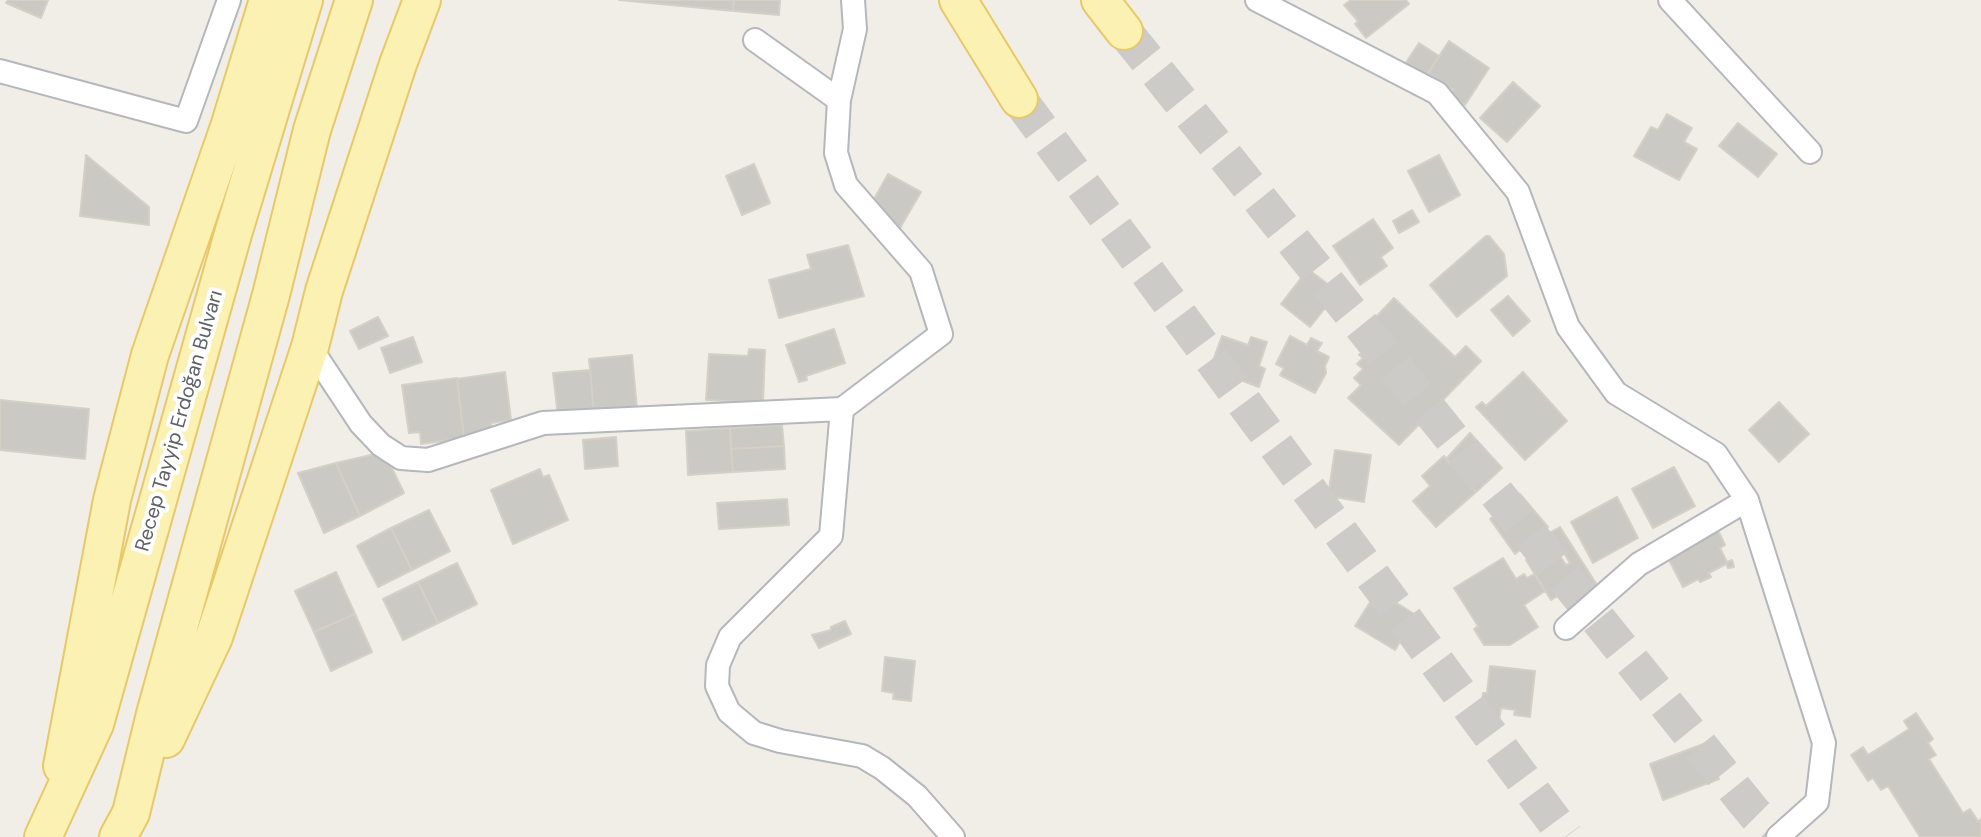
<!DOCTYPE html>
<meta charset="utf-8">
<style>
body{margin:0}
canvas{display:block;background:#f0eee7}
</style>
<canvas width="1981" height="837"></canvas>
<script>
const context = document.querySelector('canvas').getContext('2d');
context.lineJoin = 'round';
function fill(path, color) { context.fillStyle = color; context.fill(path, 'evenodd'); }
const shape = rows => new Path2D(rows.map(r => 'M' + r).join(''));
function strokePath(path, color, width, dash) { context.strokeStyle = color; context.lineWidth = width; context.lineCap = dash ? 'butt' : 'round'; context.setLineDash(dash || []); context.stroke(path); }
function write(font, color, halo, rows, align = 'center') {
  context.font = font + ' "DM Sans",sans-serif'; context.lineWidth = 8; context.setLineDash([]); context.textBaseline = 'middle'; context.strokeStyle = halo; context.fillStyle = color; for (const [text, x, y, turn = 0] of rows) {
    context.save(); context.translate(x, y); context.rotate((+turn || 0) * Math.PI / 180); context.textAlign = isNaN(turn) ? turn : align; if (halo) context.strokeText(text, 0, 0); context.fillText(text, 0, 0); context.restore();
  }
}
const building = shape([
 [8,0,48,0,41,18,6,3,8,0],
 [619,0,734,0,733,11,619,0],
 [734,0,780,0,779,15,733,11,734,0],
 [1351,0,1406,0,1409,4,1366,38,1355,24,1358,21,1344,5,1351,0],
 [1449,41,1489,68,1465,105,1450,95,1453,90,1428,73,1449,41],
 [1419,43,1439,56,1424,80,1403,67,1419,43],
 [1513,82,1540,106,1507,142,1480,118,1513,82],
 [1667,114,1692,128,1684,142,1697,149,1679,180,1634,156,1651,127,1658,130,1667,114],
 [1738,123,1777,154,1758,177,1719,146,1738,123],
 [86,155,149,207,149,225,80,216,86,155],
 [1439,155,1460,195,1429,212,1408,171,1439,155],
 [754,164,770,203,742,215,726,176,754,164],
 [888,174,921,192,900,228,874,213,872,203,888,174],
 [1412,210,1419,222,1399,233,1393,221,1412,210],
 [1373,219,1393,248,1381,257,1387,266,1360,285,1333,246,1373,219],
 [1486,236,1489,236,1504,254,1507,276,1457,317,1430,285,1486,236],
 [848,245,864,296,779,318,769,280,811,269,807,255,848,245],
 [1308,269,1338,292,1310,327,1281,304,1308,269],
 [1508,296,1530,321,1513,336,1491,310,1508,296],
 [1394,298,1455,357,1466,346,1481,361,1399,445,1348,398,1361,385,1354,378,1363,369,1357,364,1363,358,1359,355,1363,350,1361,348,1364,344,1357,337,1394,298],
 [378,317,388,336,359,349,350,331,378,317],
 [834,329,845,363,806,376,807,380,799,382,786,345,834,329],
 [1222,336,1248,345,1251,337,1267,342,1259,366,1265,369,1259,387,1210,369,1222,336],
 [1290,336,1307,345,1311,338,1317,341,1322,343,1317,351,1329,357,1325,366,1326,373,1315,393,1280,375,1284,368,1276,364,1290,336],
 [413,337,422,362,390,373,381,348,413,337],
 [749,349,765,350,763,403,706,400,709,354,748,356,749,349],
 [632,355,637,409,594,413,589,359,632,355],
 [590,370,594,413,558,417,553,373,590,370],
 [505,372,511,420,491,423,493,434,464,438,457,379,505,372],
 [1523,372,1567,421,1525,460,1476,407,1482,402,1486,406,1523,372],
 [457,378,464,438,421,444,420,432,409,433,402,385,457,378],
 [0,400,89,409,85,459,0,450,0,400],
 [1779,402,1809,434,1779,462,1749,430,1779,402],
 [782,425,784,446,731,449,730,428,782,425],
 [730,428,733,472,688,475,686,431,730,428],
 [1470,433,1502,468,1476,492,1446,459,1470,433],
 [616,437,618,466,585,469,583,440,616,437],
 [784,446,785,469,733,472,731,449,784,446],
 [1335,450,1371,455,1364,502,1328,496,1335,450],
 [384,452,404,493,360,516,336,463,384,452],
 [1444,456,1476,492,1436,527,1413,501,1430,486,1422,476,1444,456],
 [336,463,360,516,324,533,298,473,336,463],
 [1674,467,1695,506,1653,528,1632,489,1674,467],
 [540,469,543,477,549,475,568,520,513,544,491,490,540,469],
 [1520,494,1548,527,1515,554,1490,519,1520,494],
 [1617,497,1638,538,1593,563,1571,522,1617,497],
 [787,499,789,525,719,529,717,503,787,499],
 [429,510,450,551,412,570,391,528,429,510],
 [1716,526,1725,545,1720,548,1727,562,1732,560,1734,567,1728,568,1726,564,1709,573,1711,577,1700,582,1698,579,1683,587,1666,554,1716,526],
 [1560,527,1597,585,1588,591,1582,581,1551,600,1526,560,1552,544,1566,565,1570,563,1551,532,1560,527],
 [391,528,412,570,378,587,357,546,391,528],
 [1503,558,1516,579,1524,574,1527,578,1534,574,1545,591,1524,605,1538,627,1510,645,1484,645,1474,629,1478,626,1454,588,1503,558],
 [457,563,477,604,438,623,418,582,457,563],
 [336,572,355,614,314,632,295,591,336,572],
 [418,582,438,623,403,640,383,599,418,582],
 [1377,591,1416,615,1395,650,1355,626,1377,591],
 [355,614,372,652,331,671,314,632,355,614],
 [845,621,851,634,819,648,812,635,831,630,831,627,845,621],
 [885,657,915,661,911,701,893,699,894,693,882,691,885,657],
 [1490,666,1535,671,1530,717,1514,715,1515,710,1501,708,1499,721,1480,719,1483,693,1487,693,1490,666],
 [1916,713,1933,739,1928,743,1936,755,1929,759,1963,813,1970,809,1978,821,1981,819,1981,837,1920,837,1888,786,1881,790,1873,778,1868,781,1851,755,1863,747,1868,755,1909,729,1904,721,1916,713],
 [1706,743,1719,779,1663,800,1650,764,1706,743]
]);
const primaryTunnel = shape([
 [1124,31,1754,813,1778,837],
 [1019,99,1566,837]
]);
const minor = shape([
 [1257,0,1437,93,1518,192,1568,327,1616,393,1716,454,1747,500,1824,743,1817,802,1778,837],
 [1670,0,1810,152],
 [0,71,186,121,229,0],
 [839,100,855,29,853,0],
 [310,347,361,424,381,445,401,458,428,460,543,423,842,409,941,334,921,271,846,185,836,153,839,100,755,40],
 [842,409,831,536,730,637,718,665,717,686,729,712,754,733,780,741,862,756,882,768,917,796,953,837],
 [1566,628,1639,564,1747,500]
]);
const primary = shape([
 [958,0,1019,99],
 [1100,0,1124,31],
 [166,739,214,637,310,347,324,291,398,64,422,0],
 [62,766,112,500,150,355,229,127,268,0],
 [43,837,95,724,233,234,304,0],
 [118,837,131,813,155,714,271,295,312,130,354,0]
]);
const streetNames = [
 ["Recep Tayyip Erdoğan Bulvarı",180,421,-74]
];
fill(building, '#cbc9c4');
strokePath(building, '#d4d0c6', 2);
strokePath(primaryTunnel, '#cccbc7', 36, [36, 18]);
strokePath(minor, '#b4b7bb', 26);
strokePath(primary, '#e9c867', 40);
strokePath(minor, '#fff', 22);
strokePath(primary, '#faf1b2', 36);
write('20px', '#5e6266', '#fff', streetNames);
</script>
